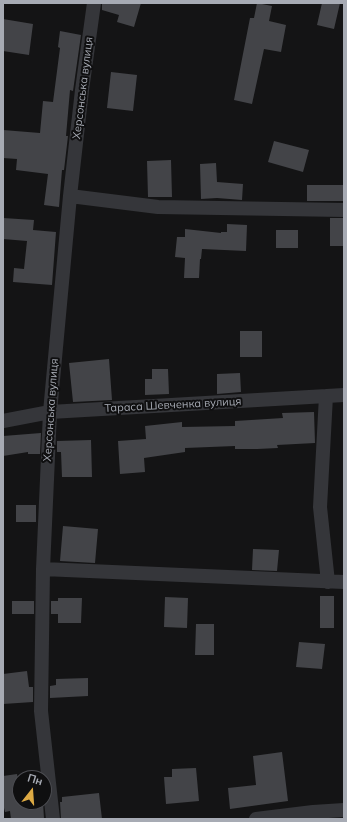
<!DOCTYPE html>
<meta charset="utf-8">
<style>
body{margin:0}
#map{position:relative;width:347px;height:822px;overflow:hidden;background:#141415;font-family:Mulish,sans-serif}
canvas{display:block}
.frame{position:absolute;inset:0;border:4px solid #a7abb4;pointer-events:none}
.north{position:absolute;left:12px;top:770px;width:40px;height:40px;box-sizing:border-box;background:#0f0f10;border:1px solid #4c4d52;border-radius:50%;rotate:17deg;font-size:11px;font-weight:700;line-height:16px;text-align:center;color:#a7abb4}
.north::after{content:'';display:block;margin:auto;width:14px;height:18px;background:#da4;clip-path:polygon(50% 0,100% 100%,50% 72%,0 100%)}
</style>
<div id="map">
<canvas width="347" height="822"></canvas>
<div class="frame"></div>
<div class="north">Пн</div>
</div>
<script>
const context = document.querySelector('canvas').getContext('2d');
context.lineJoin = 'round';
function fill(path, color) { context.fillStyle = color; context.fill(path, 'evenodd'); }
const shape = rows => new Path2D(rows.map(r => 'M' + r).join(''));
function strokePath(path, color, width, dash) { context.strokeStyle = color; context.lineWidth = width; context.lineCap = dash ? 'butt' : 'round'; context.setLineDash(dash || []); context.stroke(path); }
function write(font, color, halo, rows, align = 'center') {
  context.font = font + ' Mulish,sans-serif'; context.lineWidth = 4; context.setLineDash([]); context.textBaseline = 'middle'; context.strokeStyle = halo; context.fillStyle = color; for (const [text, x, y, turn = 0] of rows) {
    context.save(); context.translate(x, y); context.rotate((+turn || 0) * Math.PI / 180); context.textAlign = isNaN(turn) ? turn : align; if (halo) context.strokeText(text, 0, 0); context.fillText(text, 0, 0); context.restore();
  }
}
const building = shape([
 [102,3,141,3,134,27,117,22,119,15,102,10],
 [257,3,272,6,269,21,286,25,281,52,264,49,252,104,234,100,250,18,254,18],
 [322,3,340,3,334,29,317,25],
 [3,19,33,24,29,55,3,51],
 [60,31,81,35,73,91,70,90,66,136,68,136,64,170,62,170,59,207,44,205,48,174,16,170,17,159,3,158,3,130,40,133,43,101,53,102,60,48,58,47],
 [111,72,137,75,133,111,107,108],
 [274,141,309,150,303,172,268,162],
 [171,160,172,197,148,197,147,161],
 [216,163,217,182,243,184,242,200,217,198,201,199,200,164],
 [307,185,344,185,344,201,307,201],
 [3,218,34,220,33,230,56,232,52,285,13,282,14,268,24,269,27,241,3,239],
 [330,218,343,218,343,246,330,246],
 [227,224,247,225,246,251,202,249,201,259,200,259,199,278,184,278,185,258,175,257,177,237,185,237,185,229,221,233,221,232,227,232],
 [276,230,298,230,298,248,276,248],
 [240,331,262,331,262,357,240,357],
 [109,359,112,400,73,402,69,363],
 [152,369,168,369,169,394,145,395,145,379,152,379],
 [240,373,241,392,217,394,217,374],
 [314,412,315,443,277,445,278,448,257,449,235,449,235,446,185,448,185,452,144,458,145,472,120,474,118,441,146,439,145,426,182,422,182,427,235,426,235,421,283,418,282,413],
 [41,433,40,454,28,454,28,452,3,456,3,436],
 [91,440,92,477,62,477,61,452,57,452,57,441],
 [16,505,36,505,36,522,16,522],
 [63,526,98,529,95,563,60,561],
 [253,549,279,550,277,571,252,570],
 [320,596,334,596,334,628,320,628],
 [165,597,188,598,187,628,164,627],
 [58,598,82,598,81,623,58,623,58,614,51,614,51,601,58,601],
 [12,601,34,601,34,614,12,614],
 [196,624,214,624,214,655,195,655],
 [299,642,325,644,322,669,296,667],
 [27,671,29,687,33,687,33,702,3,704,3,674],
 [88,678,88,696,50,698,50,686,56,685,56,679],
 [282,752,288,801,230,809,228,788,256,785,253,756],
 [196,768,199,801,166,804,164,777,172,777,172,769],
 [17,774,20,793,20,802,43,802,44,819,11,819,10,811,5,812,3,804,3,776],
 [99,793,102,819,61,819,60,802,62,802,62,797]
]);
const minor = shape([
 [70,196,158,207,344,210],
 [326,396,320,507,328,582],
 [3,421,50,412,344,395],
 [43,569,344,582],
 [53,819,41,711,43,569,50,412,70,196,82,90,94,3],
 [256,819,313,812,344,810]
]);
const streetNames = [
 ["Херсонська вулиця",83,88,-83],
 ["Тараса Шевченка вулиця",173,405,-3],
 ["Херсонська вулиця",51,410,-86]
];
fill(building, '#434448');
strokePath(minor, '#35363a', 14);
write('11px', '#a7abb4', '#0f0f10', streetNames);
</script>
